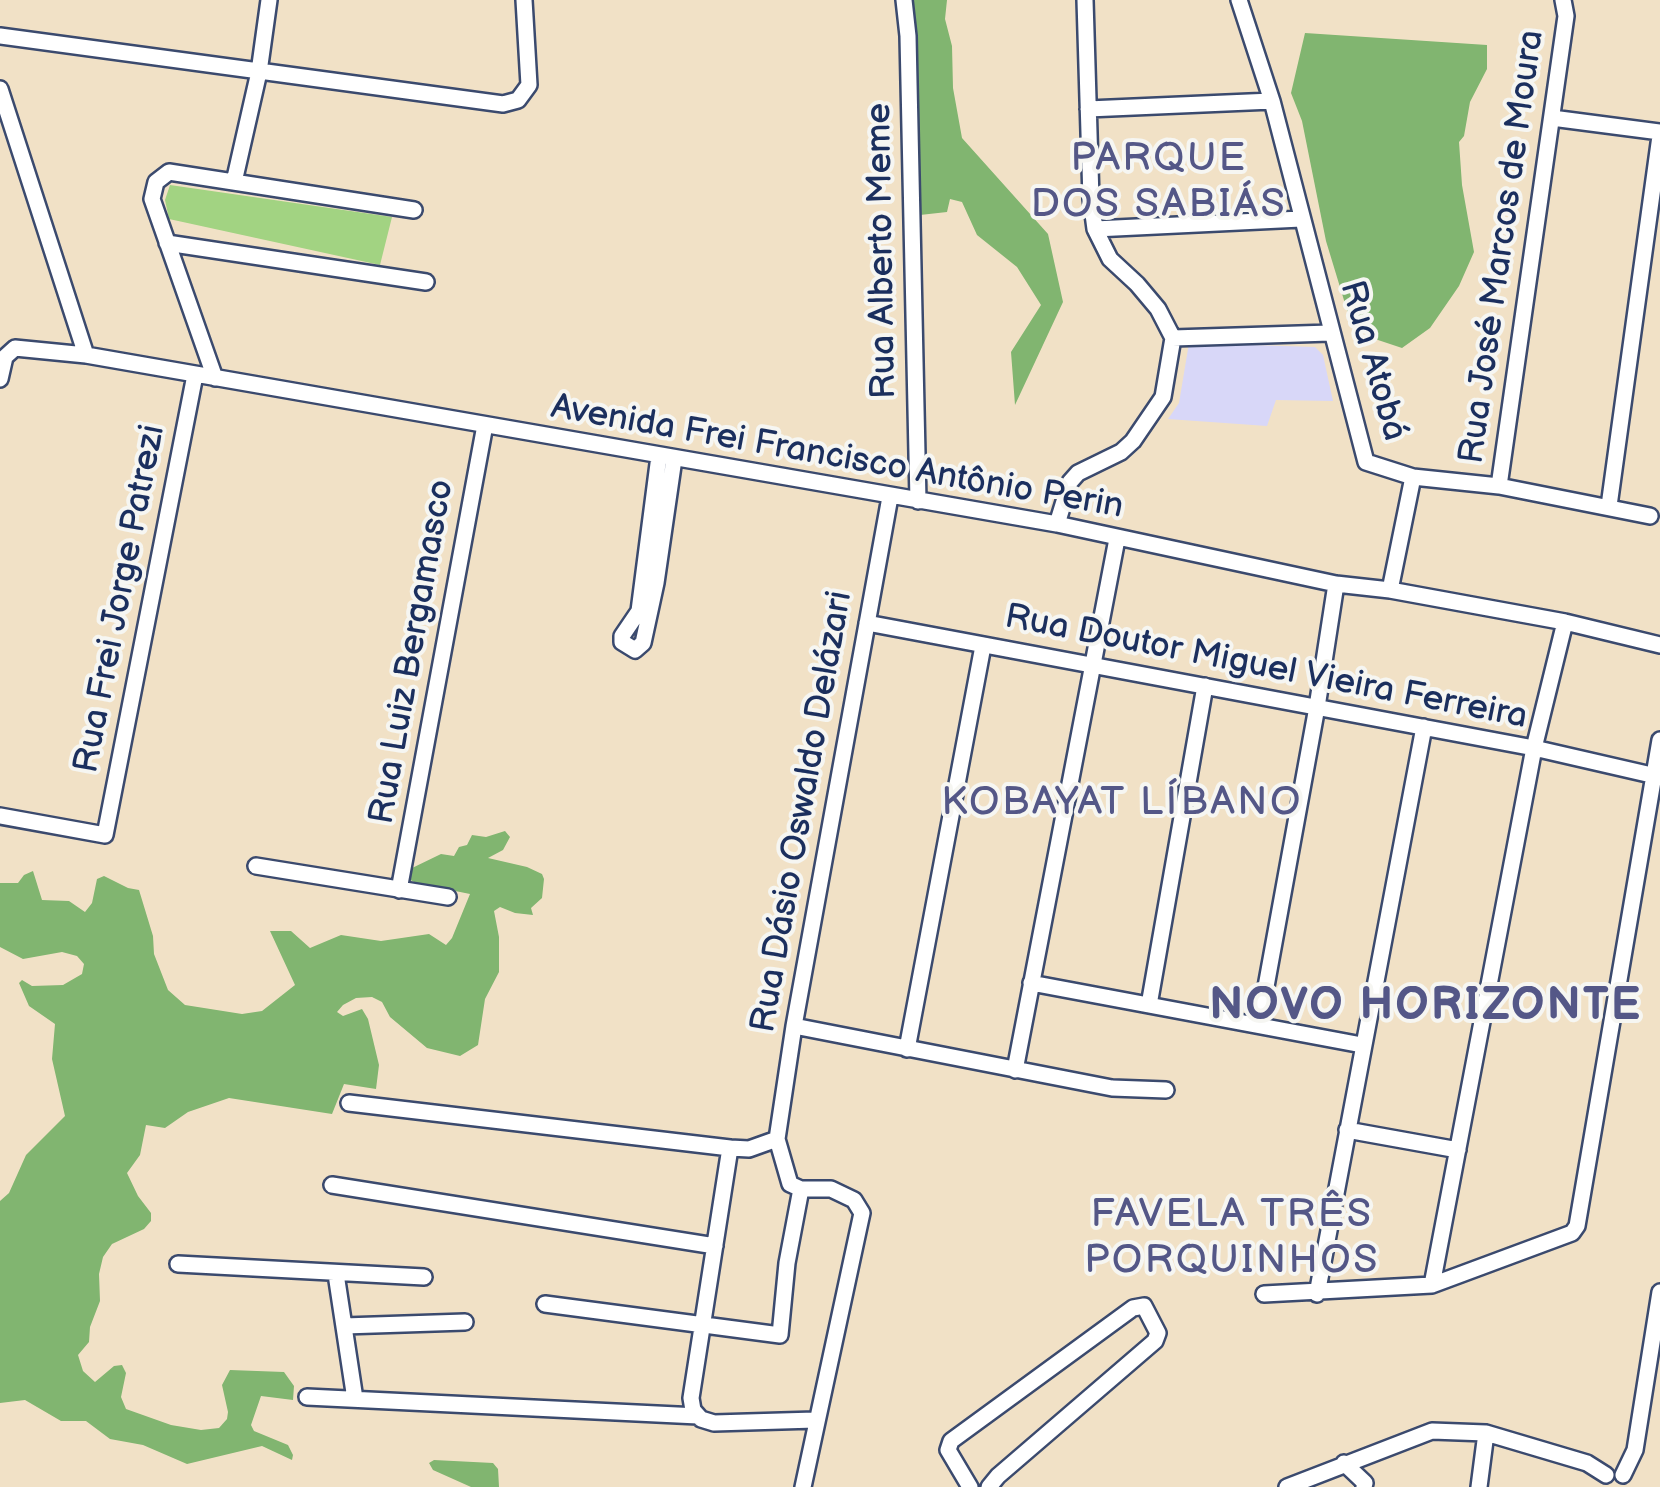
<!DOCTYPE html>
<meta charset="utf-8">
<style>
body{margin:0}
canvas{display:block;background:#f1e1c6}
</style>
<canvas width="1660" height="1487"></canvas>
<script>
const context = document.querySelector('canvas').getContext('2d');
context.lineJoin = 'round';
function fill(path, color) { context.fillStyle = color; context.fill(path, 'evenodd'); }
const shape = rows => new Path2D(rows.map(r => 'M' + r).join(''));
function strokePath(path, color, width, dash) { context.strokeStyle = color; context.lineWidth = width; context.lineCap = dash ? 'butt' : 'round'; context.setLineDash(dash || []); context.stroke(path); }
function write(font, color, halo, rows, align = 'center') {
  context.font = font + ' "Balsamiq Sans",sans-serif'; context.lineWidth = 8; context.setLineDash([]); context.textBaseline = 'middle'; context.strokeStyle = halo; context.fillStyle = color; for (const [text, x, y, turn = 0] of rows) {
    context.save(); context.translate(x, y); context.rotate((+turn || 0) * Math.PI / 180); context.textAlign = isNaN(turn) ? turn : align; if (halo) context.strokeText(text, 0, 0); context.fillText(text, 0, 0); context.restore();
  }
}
const built = shape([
 [1189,343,1315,347,1323,355,1333,401,1276,400,1267,426,1168,419,1179,403]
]);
const green = shape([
 [170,185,392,217,380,265,169,219,165,200]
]);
const forest = shape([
 [908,0,947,0,945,19,952,46,953,88,962,138,1048,234,1063,302,1015,405,1011,352,1041,305,1017,267,977,235,962,202,950,199,947,212,920,215,916,26],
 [1305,33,1487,45,1487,69,1470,102,1464,136,1459,142,1462,185,1474,252,1459,286,1430,328,1402,348,1372,338,1350,320,1326,241,1302,121,1291,93],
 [505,831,510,837,503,850,488,858,527,867,542,874,544,879,542,898,531,908,533,915,515,913,500,907,494,911,499,937,499,972,485,999,478,1045,460,1056,427,1048,390,1017,382,1002,372,997,356,998,343,1005,337,1012,343,1016,362,1009,368,1019,379,1065,376,1089,344,1084,332,1114,229,1098,188,1112,165,1128,146,1125,140,1155,127,1173,138,1196,151,1213,151,1221,144,1229,112,1244,103,1257,99,1274,100,1301,90,1327,89,1342,78,1355,83,1371,95,1382,114,1366,122,1365,126,1373,121,1397,126,1409,171,1425,201,1430,219,1428,227,1419,228,1412,222,1385,230,1370,284,1372,294,1386,293,1400,261,1396,251,1425,254,1431,288,1445,293,1455,292,1460,262,1446,187,1464,143,1445,110,1439,86,1421,61,1421,25,1400,0,1403,0,1201,9,1193,26,1155,65,1116,52,1059,55,1024,29,1006,19,983,22,980,32,986,63,985,82,974,84,964,77,956,62,952,23,959,0,947,0,883,18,883,24,875,33,871,42,900,69,901,85,912,92,903,97,879,104,876,128,888,139,890,153,936,154,954,168,990,185,1005,242,1014,262,1011,295,985,270,931,291,931,310,948,341,935,381,941,429,934,446,945,452,938,470,894,416,883,405,877,408,870,441,854,454,856,459,847,467,845,472,835,486,837],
 [434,1460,493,1463,498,1469,499,1487,471,1487,433,1470,429,1463]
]);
const minor = shape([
 [904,0,908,36,918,501],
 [1239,0,1272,101,1366,462,1413,477,1499,486,1650,516],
 [0,36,503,104,518,100,529,85,524,0],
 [0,89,86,355],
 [1088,109,1272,101],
 [1552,118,1660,132],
 [234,182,259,72,269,0],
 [1095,229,1301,219],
 [167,243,426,282],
 [1173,338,1330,333],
 [215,378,152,199,156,182,169,172,414,210],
 [0,379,5,357,15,348,86,355,1057,524,1336,584,1390,590,1565,622,1660,645],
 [659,456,639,611,622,636,622,642,635,650,643,643,656,583,674,459],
 [1499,486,1566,16,1563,0],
 [1609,506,1660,136],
 [1057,524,1070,482,1078,473,1121,452,1133,441,1163,397,1173,338,1158,309,1137,284,1110,259,1095,229,1091,199,1085,0],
 [1390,590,1413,477],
 [867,623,1534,748,1660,777],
 [0,816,105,835,195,375],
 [256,866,448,897],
 [399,890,485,425],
 [1031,983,1362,1045],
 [1149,1005,1205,686],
 [1259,1025,1317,707,1336,584],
 [794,1026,1112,1088,1166,1090],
 [907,1049,983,646],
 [1015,1070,1117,539],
 [349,1103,730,1148,749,1149,777,1139],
 [1347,1130,1458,1150],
 [730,1148,691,1398,693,1410,701,1419,714,1423,815,1420],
 [332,1185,715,1246],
 [178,1264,424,1277],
 [336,1274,355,1399],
 [1432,1285,1534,748,1565,622],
 [1264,1294,1432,1285,1572,1233,1577,1226,1660,740],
 [1317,1294,1424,727],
 [545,1304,780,1335,787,1263,801,1189],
 [344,1326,465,1322],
 [307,1397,698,1416],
 [1344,1463,1365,1483,1364,1487],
 [1623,1475,1635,1450,1660,1292],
 [803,1487,862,1213,854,1200,831,1189,801,1189,790,1184,777,1139,794,1026,890,497],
 [970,1487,948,1450,951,1441,1133,1308,1144,1306,1158,1333,1155,1341,998,1476,989,1487],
 [1287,1487,1432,1431,1486,1433,1587,1463,1606,1475],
 [1479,1487,1486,1433]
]);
const streetNames = [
 ["Rua José Marcos de Moura",1503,247,-82],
 ["Rua Alberto Meme",883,251,-91],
 ["Rua Atobá",1372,361,74],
 ["Avenida Frei Francisco Antônio Perin",837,458,10],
 ["Rua Frei Jorge Patrezi",121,599,-79],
 ["Rua Luiz Bergamasco",413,652,-80],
 ["Rua Doutor Miguel Vieira Ferreira",1266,668,11],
 ["Rua Dásio Oswaldo Delázari",803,812,-80]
];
const quarterNames = [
 ["PARQUE",1159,160],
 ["DOS SABIÁS",1159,206],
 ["KOBAYAT LÍBANO",1122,804],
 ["FAVELA TRÊS",1232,1216],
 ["PORQUINHOS",1232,1262]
];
const districtNames = [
 ["NOVO HORIZONTE",1426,1008]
];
fill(built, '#d8d7f8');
fill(green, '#a2d382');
fill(forest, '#81b570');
strokePath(minor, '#3b4a6e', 20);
strokePath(minor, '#fff', 15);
write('35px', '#1b2f5e', '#f6f6f2', streetNames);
context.letterSpacing = '2.5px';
write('40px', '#545787', '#f6f6f2', quarterNames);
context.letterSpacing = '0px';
context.letterSpacing = '2.5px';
write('bold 45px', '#545787', '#f6f6f2', districtNames);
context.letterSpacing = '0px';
</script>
